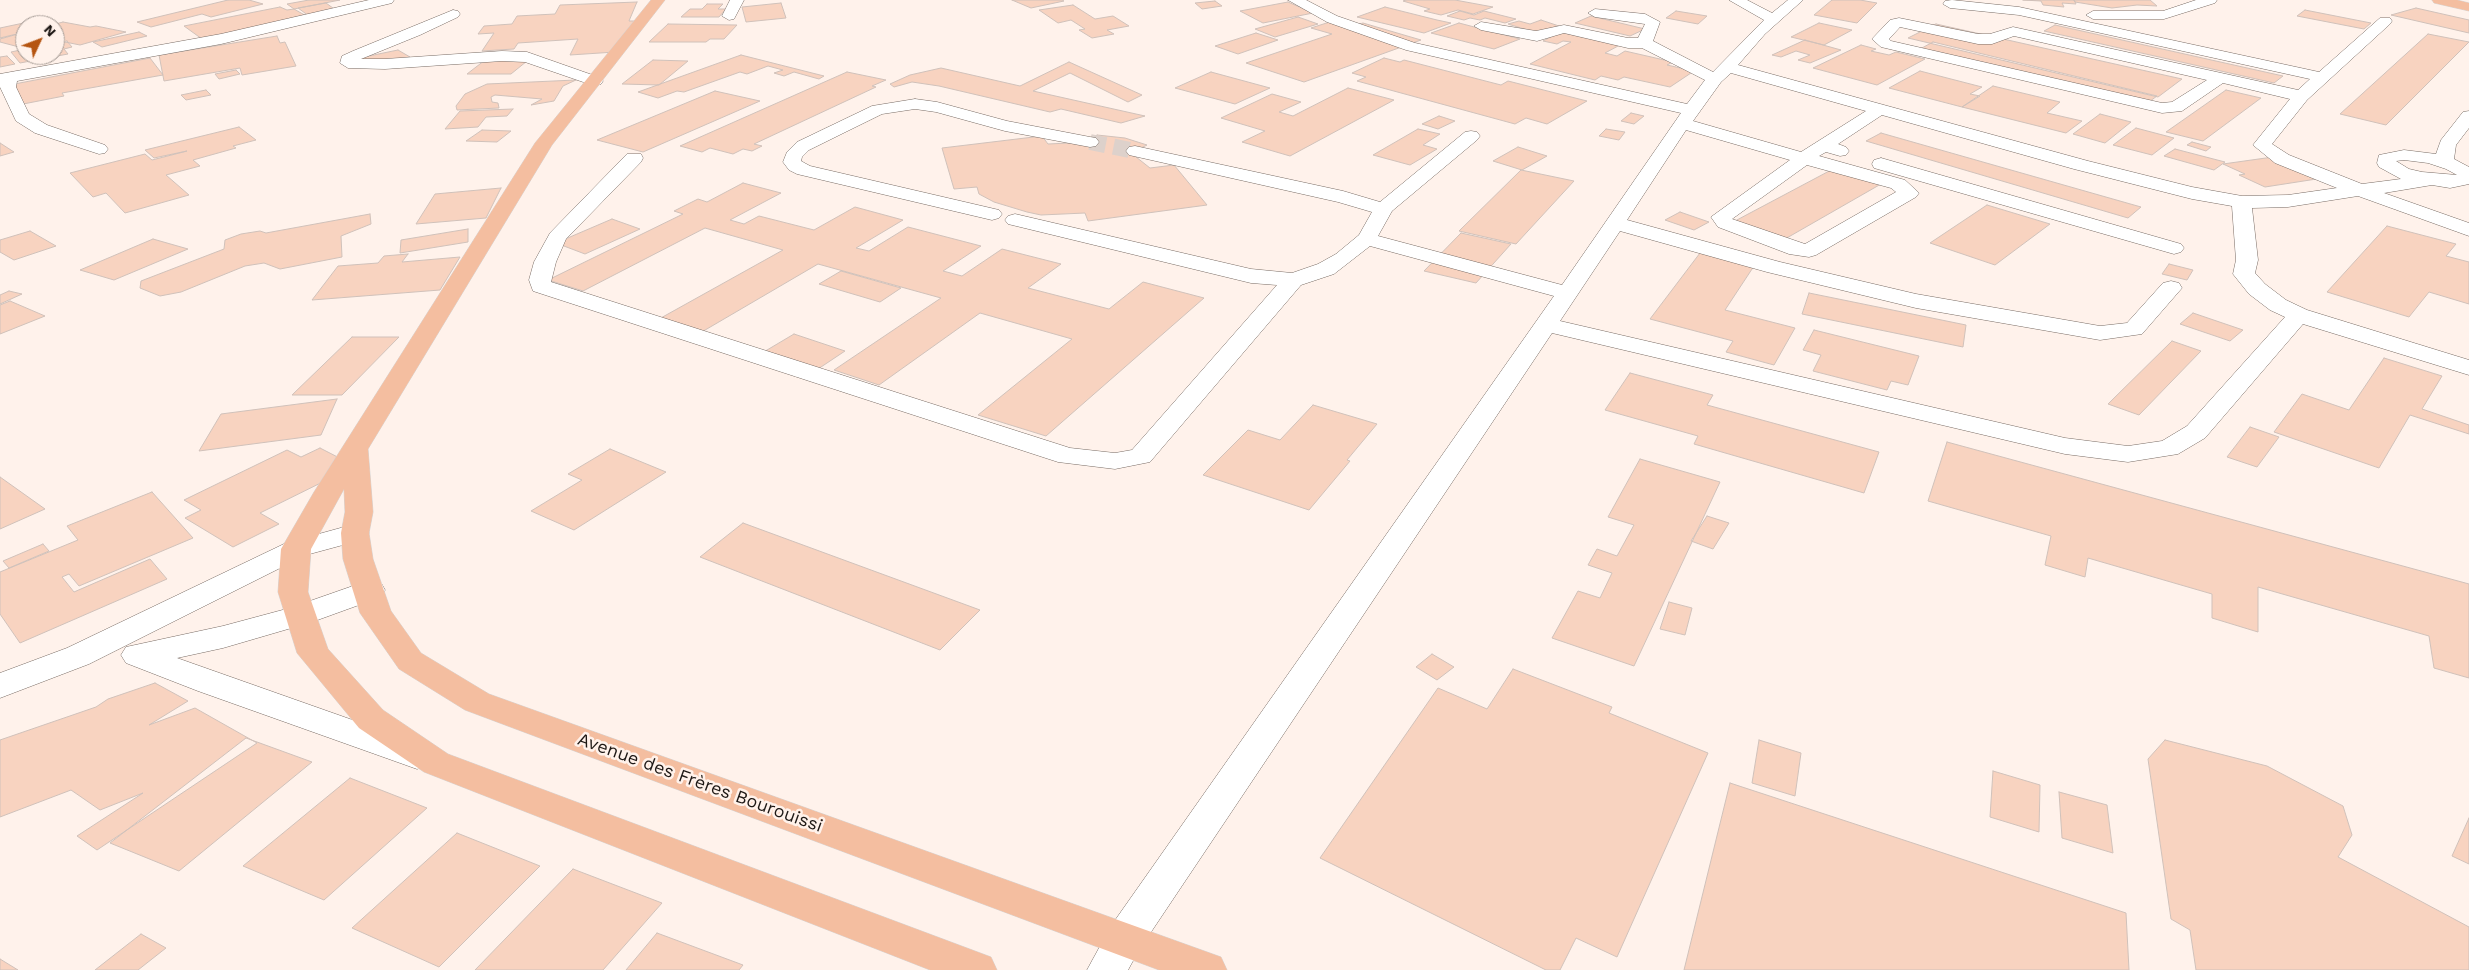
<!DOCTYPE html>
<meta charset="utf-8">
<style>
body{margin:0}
#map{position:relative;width:2469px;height:970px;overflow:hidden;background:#fff2eb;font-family:"Work Sans",sans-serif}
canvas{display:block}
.north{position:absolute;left:15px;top:15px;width:50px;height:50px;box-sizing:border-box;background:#fff2eb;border:1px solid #a59b95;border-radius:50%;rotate:47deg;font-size:14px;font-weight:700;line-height:20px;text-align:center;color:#1e1815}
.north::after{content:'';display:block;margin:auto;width:18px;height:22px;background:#b55511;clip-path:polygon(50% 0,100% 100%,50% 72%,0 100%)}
</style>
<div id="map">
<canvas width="2469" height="970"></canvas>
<div class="north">N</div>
</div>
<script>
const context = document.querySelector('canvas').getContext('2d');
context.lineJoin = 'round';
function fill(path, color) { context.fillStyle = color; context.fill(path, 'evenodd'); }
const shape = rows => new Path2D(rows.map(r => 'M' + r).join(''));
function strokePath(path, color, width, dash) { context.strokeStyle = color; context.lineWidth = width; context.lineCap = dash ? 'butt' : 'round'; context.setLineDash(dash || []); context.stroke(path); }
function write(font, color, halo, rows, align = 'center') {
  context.font = font + ' "Work Sans",sans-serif'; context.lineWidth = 5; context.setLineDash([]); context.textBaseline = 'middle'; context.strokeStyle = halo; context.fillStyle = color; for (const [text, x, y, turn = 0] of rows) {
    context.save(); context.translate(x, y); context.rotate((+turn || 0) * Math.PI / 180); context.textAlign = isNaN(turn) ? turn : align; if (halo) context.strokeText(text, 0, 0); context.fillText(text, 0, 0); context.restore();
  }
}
const building = shape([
 [228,0,249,0,263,4,211,17,202,14,151,27,137,22,228,0],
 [309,0,340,0,294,9,287,4,309,0],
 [1012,0,1062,0,1064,1,1031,8,1012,0],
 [1406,0,1455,0,1493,7,1473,14,1458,10,1441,15,1424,11,1430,9,1403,1,1406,0],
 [1832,0,1860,0,1877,3,1857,23,1814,15,1832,0],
 [2023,0,2074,0,2076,4,2062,3,2064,7,2043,5,2041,1,2023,0],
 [2074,0,2150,0,2157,6,2137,5,2112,8,2075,2,2074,0],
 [1215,1,1222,6,1202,9,1195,3,1215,1],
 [637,2,629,21,635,21,615,52,570,55,578,39,518,43,514,49,482,51,494,33,478,34,484,26,512,24,517,16,555,14,560,5,637,2],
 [1288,2,1313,13,1263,23,1240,11,1288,2],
 [326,3,337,11,309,16,298,8,326,3],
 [781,3,786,18,746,22,742,7,781,3],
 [707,4,723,4,718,9,726,9,719,17,681,17,690,9,702,9,707,4],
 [1073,5,1095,19,1113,16,1129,26,1107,30,1114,34,1092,38,1079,30,1085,29,1071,20,1058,23,1039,10,1073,5],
 [280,7,287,10,294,9,308,17,202,39,184,26,280,7],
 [1385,7,1437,20,1451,23,1424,33,1357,17,1385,7],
 [2416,8,2469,20,2469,33,2391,15,2416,8],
 [2305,10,2371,23,2364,29,2297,16,2305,10],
 [1460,11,1474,15,1484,11,1516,19,1505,23,1485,18,1480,20,1470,18,1464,20,1447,16,1460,11],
 [1676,11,1707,16,1698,24,1666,18,1676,11],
 [1591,16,1645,29,1630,36,1575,23,1591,16],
 [1298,17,1318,24,1275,37,1255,29,1298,17],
 [1339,19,1359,24,1363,23,1421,40,1304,82,1246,63,1332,34,1311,28,1339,19],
 [1541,20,1559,26,1537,33,1508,24,1519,21,1530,24,1541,20],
 [33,21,45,25,25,25,25,32,0,38,0,28,33,21],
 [63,22,90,27,96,26,126,32,80,45,55,40,55,25,52,25,63,22],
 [1459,23,1520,39,1494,49,1431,33,1459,23],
 [1819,23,1852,30,1824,45,1791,37,1819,23],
 [668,24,737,25,724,39,710,39,706,42,649,42,668,24],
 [1936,24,2182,79,2158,97,1908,38,1936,24],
 [2055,25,2283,76,2274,83,2044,31,2055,25],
 [25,32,25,45,19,47,0,42,0,39,25,32],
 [139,32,147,36,102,47,93,42,139,32],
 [1560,32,1620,45,1605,53,1617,56,1625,51,1673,62,1667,65,1694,71,1670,87,1624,77,1618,80,1601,76,1595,80,1530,64,1571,42,1563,41,1557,44,1543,41,1560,32],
 [1256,33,1278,40,1238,54,1215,46,1256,33],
 [2428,34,2469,42,2386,125,2340,114,2428,34],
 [277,36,280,43,285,42,296,66,242,75,240,68,164,81,159,55,277,36],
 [1805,40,1841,50,1810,63,1798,60,1810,55,1796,51,1781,57,1772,55,1805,40],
 [67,41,72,47,64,49,68,54,20,63,11,52,25,49,25,55,55,55,55,43,67,41],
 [1933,42,2157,96,2146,104,1920,49,1933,42],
 [1861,45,1876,49,1871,51,1889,55,1896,52,1925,59,1877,85,1813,68,1861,45],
 [398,50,410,57,370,66,359,58,398,50],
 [741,55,824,76,819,79,794,72,784,76,774,73,783,70,768,66,747,74,740,72,684,92,677,91,658,98,638,92,741,55],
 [7,56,15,64,0,67,0,57,7,56],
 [489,57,532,57,511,74,467,74,489,57],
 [150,58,163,75,62,93,64,96,13,106,4,86,150,58],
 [1384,58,1400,62,1404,60,1501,85,1508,81,1587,101,1547,124,1526,118,1515,124,1357,81,1366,77,1352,73,1384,58],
 [653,60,688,61,659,85,622,84,653,60],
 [1069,62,1142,95,1128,102,1070,73,1033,91,1145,116,1121,123,1061,109,1050,112,939,86,912,82,894,87,890,84,910,75,941,68,1020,86,1069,62],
 [236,70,240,74,219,79,215,74,236,70],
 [1920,71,1982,87,1970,94,1980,96,1962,107,1889,88,1920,71],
 [847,72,886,80,872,86,876,87,754,144,762,146,752,151,743,149,733,154,710,148,702,152,680,146,847,72],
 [1211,72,1270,88,1235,104,1175,88,1211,72],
 [576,80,563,86,554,101,531,105,542,99,495,95,491,97,492,102,498,103,499,108,457,110,456,106,465,94,487,84,576,80],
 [1993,86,2060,102,2047,113,2082,121,2066,133,1962,107,1993,86],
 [1348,88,1394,100,1290,156,1242,142,1265,131,1221,118,1272,94,1301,102,1279,112,1293,116,1348,88],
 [206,90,211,95,186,100,181,95,206,90],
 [2226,90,2261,98,2203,141,2166,132,2226,90],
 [715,91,760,101,643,152,597,140,715,91],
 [513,109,507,116,486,117,478,127,445,129,460,111,513,109],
 [1631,113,1644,116,1634,124,1621,121,1631,113],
 [2100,114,2131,122,2105,143,2073,134,2100,114],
 [1439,116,1455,121,1438,129,1422,124,1439,116],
 [239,127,256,140,233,146,236,148,193,160,200,166,166,175,189,195,125,213,106,193,93,197,70,173,145,154,152,160,187,151,154,158,145,150,239,127],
 [2136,128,2174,138,2152,155,2113,145,2136,128],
 [1418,129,1440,134,1423,145,1437,149,1410,165,1373,155,1418,129],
 [1606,129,1625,132,1619,140,1599,136,1606,129],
 [482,130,511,131,497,142,466,141,482,130],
 [1881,133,2141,207,2128,218,1866,141,1881,133],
 [1097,135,1125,138,1147,145,1131,153,1150,168,1174,165,1207,205,1088,221,1085,213,1041,215,1027,212,994,202,979,194,977,187,954,189,942,148,1042,136,1048,144,1090,142,1097,135],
 [2192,142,2211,147,2206,151,2187,145,2192,142],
 [0,143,14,152,0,156,0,143],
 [1518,147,1547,156,1522,170,1493,161,1518,147],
 [2175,149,2225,162,2214,170,2164,156,2175,149],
 [2273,157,2323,178,2265,187,2239,175,2245,174,2223,164,2273,157],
 [1833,169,1881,184,1785,239,1735,221,1833,169],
 [1521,170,1574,181,1516,244,1459,231,1521,170],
 [743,183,781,193,730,220,744,224,759,216,814,230,855,207,903,220,856,248,869,251,908,227,981,246,943,271,962,276,1002,249,1061,264,1028,288,1109,309,1143,282,1204,298,1046,436,978,415,1072,339,980,313,879,385,834,370,941,298,818,264,700,333,659,319,783,250,705,228,583,291,548,280,683,214,674,211,698,199,707,202,743,183],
 [501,188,486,218,416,224,435,194,501,188],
 [1987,205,2050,224,1995,265,1930,243,1987,205],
 [1680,212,1709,222,1694,230,1665,220,1680,212],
 [370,214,371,224,341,236,342,257,280,269,264,263,245,266,181,292,160,296,140,288,141,281,224,249,225,240,241,234,260,231,266,233,370,214],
 [612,219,640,229,585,254,556,243,612,219],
 [2387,226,2456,244,2446,256,2469,262,2469,304,2429,292,2409,317,2327,292,2387,226],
 [468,229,468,242,400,253,401,240,468,229],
 [30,231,56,246,14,260,0,252,0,240,30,231],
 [1461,233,1511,244,1476,283,1424,271,1461,233],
 [153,239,188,249,114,280,80,270,153,239],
 [1700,253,1754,266,1725,310,1795,328,1774,365,1726,352,1733,341,1650,319,1700,253],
 [408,254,402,262,460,257,440,290,312,300,338,266,378,263,384,256,408,254],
 [2169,264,2193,270,2187,280,2162,274,2169,264],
 [841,271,901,288,880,302,819,284,841,271],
 [9,291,22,294,0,304,0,295,9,291],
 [1809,293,1966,325,1963,347,1802,314,1809,293],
 [10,301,45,316,0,334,0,305,10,301],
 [2193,313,2243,330,2230,341,2180,324,2193,313],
 [1814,330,1919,356,1908,385,1891,381,1887,390,1813,371,1821,355,1803,350,1814,330],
 [794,334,845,351,815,371,762,353,794,334],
 [352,337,399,337,342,395,292,395,352,337],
 [2172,341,2201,351,2139,415,2108,404,2172,341],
 [2384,358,2442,376,2422,409,2469,425,2469,434,2410,415,2379,468,2274,432,2302,394,2349,410,2384,358],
 [1630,373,1713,395,1707,405,1879,452,1864,493,1694,444,1698,436,1605,410,1630,373],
 [337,399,321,435,199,451,221,414,337,399],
 [1313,405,1377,424,1347,460,1350,461,1309,510,1203,475,1248,430,1280,440,1313,405],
 [2250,427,2279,437,2257,467,2227,457,2250,427],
 [1947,442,2469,584,2469,678,2434,668,2429,636,2258,587,2258,632,2212,618,2212,594,2088,558,2085,577,2045,565,2051,536,1928,501,1947,442],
 [320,448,355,466,260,513,279,524,233,547,185,518,201,510,184,500,287,450,301,457,320,448],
 [610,449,666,472,574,530,531,511,582,480,568,474,610,449],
 [1640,459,1720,482,1634,666,1552,638,1578,591,1600,598,1612,573,1588,565,1597,549,1617,556,1634,525,1608,517,1640,459],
 [0,477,45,509,0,529,0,477],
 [152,492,193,538,79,586,69,574,62,577,74,592,150,559,167,579,20,643,0,614,0,572,78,540,67,526,152,492],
 [1707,516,1729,523,1713,549,1691,541,1707,516],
 [743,523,980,610,940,650,700,557,743,523],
 [43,544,49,551,9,568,3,561,43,544],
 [1669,602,1692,608,1685,635,1660,629,1669,602],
 [1432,654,1454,667,1437,680,1416,667,1432,654],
 [1513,669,1612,707,1609,713,1708,753,1617,957,1576,938,1560,970,1546,970,1320,858,1438,688,1487,709,1513,669],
 [155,683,188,701,149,725,195,708,257,743,97,850,77,836,143,793,100,810,71,790,0,817,0,740,96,707,108,699,155,683],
 [246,738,312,762,179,871,110,843,246,738],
 [1759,740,1801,753,1795,796,1752,783,1759,740],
 [2165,740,2267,766,2343,806,2352,835,2338,857,2469,927,2469,970,2196,970,2190,930,2171,919,2148,759,2165,740],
 [1993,771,2040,785,2039,832,1990,817,1993,771],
 [350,778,427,808,324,900,243,866,350,778],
 [1730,783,2126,913,2129,970,1684,970,1730,783],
 [2059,792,2107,805,2113,853,2062,838,2059,792],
 [2469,818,2469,864,2452,856,2469,818],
 [457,833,540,866,439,967,352,928,457,833],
 [573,869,662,903,603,970,475,970,573,869],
 [657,933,743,965,739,970,626,970,657,933],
 [141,934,166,948,138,970,95,970,141,934],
 [0,959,18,970,0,970,0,959]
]);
const minorTunnel = shape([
 [1090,142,1135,151]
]);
const minor = shape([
 [369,0,394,0,392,3,221,44,17,81,16,87,29,114,47,125,105,145,108,149,105,153,99,154,35,133,16,121,0,87,0,74,221,34,369,0],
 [730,0,744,0,734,19,729,20,722,16,730,0],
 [1288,0,1306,0,1337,16,1415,43,1687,104,1705,80,1642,48,1628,48,1564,33,1537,41,1481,30,1474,26,1481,22,1536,31,1564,25,1628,38,1638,38,1645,24,1595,17,1588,13,1595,9,1645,14,1660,22,1653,41,1713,72,1764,20,1729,0,1747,0,1772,13,1788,0,1803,0,1765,34,1738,65,2088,161,2192,187,2242,196,2288,195,2337,188,2275,163,2253,145,2290,99,2223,83,2182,111,2162,113,1881,47,1872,39,1890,20,1899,18,1978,34,1990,34,2013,27,2298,90,2310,79,2019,15,1950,8,1943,4,1945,1,1952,0,2019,7,2319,72,2380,18,2390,18,2392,21,2390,24,2307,100,2272,144,2289,155,2362,184,2401,179,2379,167,2377,163,2379,155,2404,150,2436,154,2441,140,2463,112,2469,111,2469,128,2456,145,2454,159,2469,167,2469,184,2450,188,2432,185,2384,193,2469,223,2469,236,2358,196,2288,207,2252,208,2258,260,2255,273,2265,284,2286,300,2307,310,2469,360,2469,375,2303,324,2205,438,2178,454,2128,462,2065,454,1552,333,1139,950,1128,970,1087,970,1111,926,1554,296,1370,246,1334,274,1301,285,1150,462,1115,469,1058,462,533,291,529,280,534,262,550,233,627,154,641,154,643,158,641,162,566,239,556,262,551,282,1070,448,1115,453,1132,450,1277,285,1251,283,1008,224,1005,220,1008,216,1015,214,1251,269,1292,273,1318,264,1336,254,1359,235,1372,212,1338,202,1129,155,1126,151,1129,147,1135,146,1343,191,1380,202,1465,132,1471,131,1477,132,1480,136,1477,140,1392,211,1378,236,1562,285,1681,113,1406,50,1327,22,1288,0],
 [1900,27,1978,44,1992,44,2014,36,2207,80,2172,102,2162,103,1891,41,1889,39,1900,27],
 [1731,73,1866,111,1801,152,1693,121,1721,82,1731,73],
 [1882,115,2074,169,2192,199,2232,206,2236,260,2233,274,2249,294,2270,310,2285,317,2187,426,2162,441,2128,446,2065,438,1560,321,1620,231,1767,272,1916,308,2100,340,2142,334,2182,288,2179,283,2171,281,2163,283,2127,323,2100,326,1916,294,1780,262,1627,220,1686,130,1790,160,1711,217,1718,227,1789,254,1809,257,1816,255,1916,197,1919,193,1905,180,1819,156,1826,152,1840,156,1846,155,1849,151,1846,147,1838,144,1882,115],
 [2404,160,2428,163,2446,169,2457,175,2422,172,2409,169,2396,161,2404,160],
 [1807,165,1891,188,1896,192,1805,244,1732,219,1807,165],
 [2196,0,2217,0,2215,3,2164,19,2093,19,2086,15,2093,11,2163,11,2196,0],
 [453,10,458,11,460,14,458,17,420,35,361,59,385,59,502,51,527,52,601,78,603,81,601,84,595,86,589,84,525,62,502,61,385,69,348,68,340,63,342,56,353,51,453,10],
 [915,99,937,102,1007,121,1090,137,1096,138,1099,142,1096,146,1090,147,1005,131,936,112,915,109,882,114,809,150,802,157,801,161,810,166,999,210,1002,214,999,218,992,220,797,174,789,170,783,162,787,152,797,142,872,106,915,99],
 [1881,158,2181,244,2184,248,2181,252,2174,254,2167,252,1874,168,1872,164,1874,160,1881,158],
 [355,524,365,527,369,533,365,539,306,555,89,664,0,698,0,673,67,648,286,543,355,524],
 [370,580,381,583,385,590,381,597,312,622,223,648,177,658,429,747,435,756,429,765,417,769,198,691,126,663,121,655,126,647,223,626,290,608,370,580]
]);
const major = shape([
 [651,0,665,0,552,145,368,449,373,512,369,533,373,559,391,611,421,653,489,694,1221,957,1227,970,1159,970,465,710,399,669,360,613,343,559,341,533,345,512,344,489,311,549,308,592,328,649,383,710,448,754,991,957,997,970,930,970,424,772,359,728,297,653,278,592,281,549,314,492,535,143,651,0],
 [2432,0,2457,0,2469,3,2469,11,2434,3,2432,0]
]);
const nearStreetnames = [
 ["Avenue des Frères Bourouissi",700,783,20]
];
fill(building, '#f8d3c0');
strokePath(building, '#d0c1ba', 1);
strokePath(minorTunnel, '#ddd1cb', 16, [16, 8]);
strokePath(minor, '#796c65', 1);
strokePath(major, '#d6d5d5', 1);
fill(minor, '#fff');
fill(major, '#f4bea0');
write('18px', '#1e1815', '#fff2eb', nearStreetnames);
</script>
